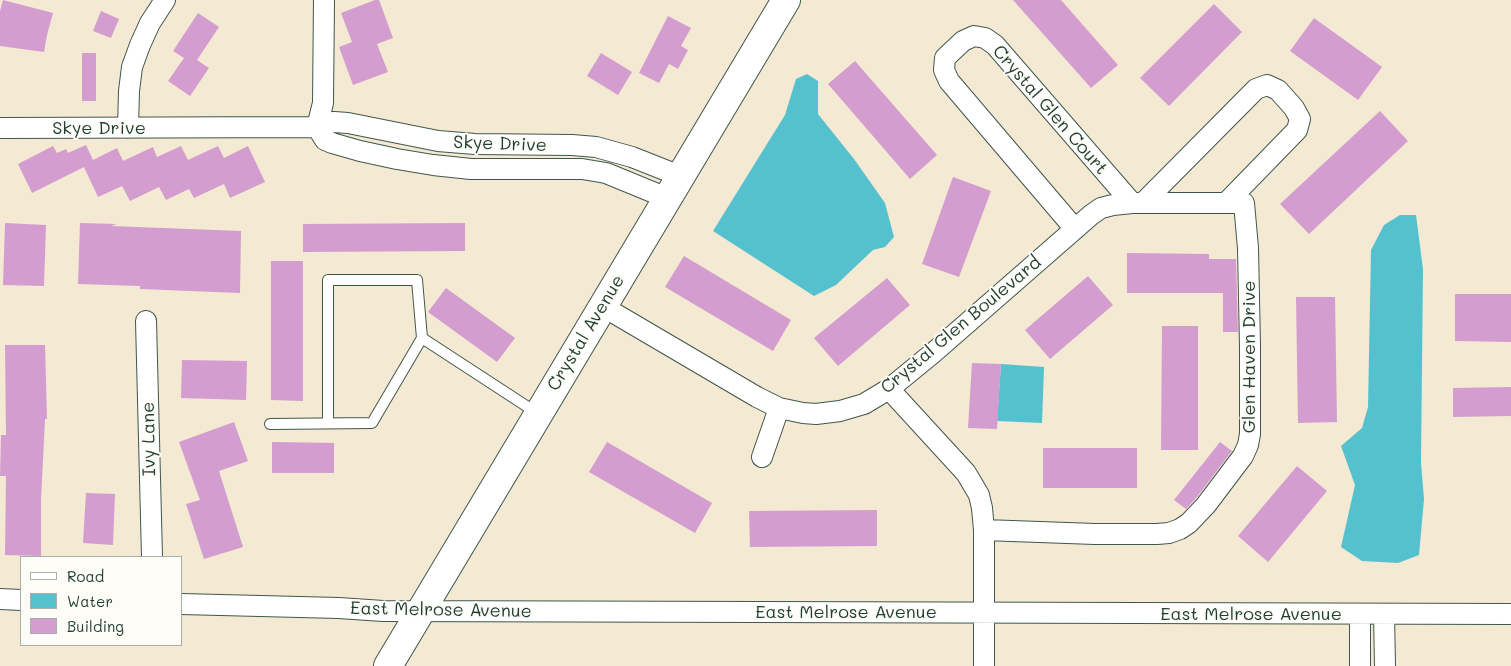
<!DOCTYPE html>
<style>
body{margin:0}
#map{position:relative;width:1511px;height:666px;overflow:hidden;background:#f4e9d2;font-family:Mali,sans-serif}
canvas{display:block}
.legend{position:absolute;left:20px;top:556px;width:162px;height:90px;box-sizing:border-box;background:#fdfcf7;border:1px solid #a4b0a9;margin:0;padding:6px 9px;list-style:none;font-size:15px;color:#1f3d34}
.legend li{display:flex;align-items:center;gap:10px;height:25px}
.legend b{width:25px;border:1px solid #a4b0a9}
</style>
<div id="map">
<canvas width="1511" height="666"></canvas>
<ul class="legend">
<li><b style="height:6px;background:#fff"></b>Road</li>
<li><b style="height:14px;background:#55c1ce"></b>Water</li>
<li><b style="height:14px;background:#d39dd0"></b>Building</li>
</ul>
</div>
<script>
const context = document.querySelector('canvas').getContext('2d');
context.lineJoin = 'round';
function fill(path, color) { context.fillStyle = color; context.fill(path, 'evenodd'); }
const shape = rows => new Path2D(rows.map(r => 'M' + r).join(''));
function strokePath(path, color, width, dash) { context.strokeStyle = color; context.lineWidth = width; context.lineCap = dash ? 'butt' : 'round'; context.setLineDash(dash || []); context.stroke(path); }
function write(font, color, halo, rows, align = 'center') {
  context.font = font + ' Mali,sans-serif'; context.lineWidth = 4; context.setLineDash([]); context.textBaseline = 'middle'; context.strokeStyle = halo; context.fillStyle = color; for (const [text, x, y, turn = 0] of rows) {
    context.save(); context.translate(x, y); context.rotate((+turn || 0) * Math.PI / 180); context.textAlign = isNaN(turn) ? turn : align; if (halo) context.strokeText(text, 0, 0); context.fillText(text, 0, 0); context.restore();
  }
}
const water = shape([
 [807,74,818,81,818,114,854,159,885,203,894,237,885,247,873,250,836,285,814,296,713,231,785,115,796,79],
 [1400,215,1416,215,1423,269,1421,463,1424,499,1419,555,1398,563,1362,561,1341,547,1355,485,1341,446,1362,428,1368,407,1371,250,1384,225],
 [1001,364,1044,367,1042,423,997,421]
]);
const building = shape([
 [3,0,53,13,47,35,44,52,0,46,0,11],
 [375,0,379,0,393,38,377,44,388,72,353,85,339,47,352,42,341,13],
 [1013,0,1061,0,1118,65,1091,88],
 [1214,4,1242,32,1169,106,1140,78],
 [101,11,119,19,111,38,93,31],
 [198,13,219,27,197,60,209,68,190,96,168,81,184,58,173,51],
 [668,16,691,28,681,46,688,50,678,69,669,64,659,83,639,73],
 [1314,18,1382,67,1358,100,1290,51],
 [82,53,96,53,96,101,82,101],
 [601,53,632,72,618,95,587,76],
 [855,61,937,155,910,179,828,84],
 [1380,111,1408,141,1309,234,1280,204],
 [86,145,93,160,117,148,123,161,153,147,157,157,181,146,188,160,218,146,224,158,248,146,265,182,230,198,224,184,194,198,189,189,166,200,159,187,130,201,122,186,98,197,84,167,32,193,18,164,53,146,57,153,66,149,68,153],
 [953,177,991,191,959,277,922,264],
 [5,223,46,225,44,286,3,285],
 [80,223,117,224,111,226,241,231,240,293,140,289,140,286,78,284],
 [465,223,465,251,303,252,303,224],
 [1127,253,1209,254,1209,259,1236,259,1238,332,1223,332,1223,293,1127,293],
 [684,256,791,320,773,351,665,287],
 [271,261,303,261,303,401,271,400],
 [1088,276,1113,305,1050,359,1025,330],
 [887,278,910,305,838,366,814,338],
 [446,288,515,338,497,362,428,312],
 [1455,294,1511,294,1511,342,1455,341],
 [1296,297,1335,297,1337,422,1298,423],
 [1162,326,1198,326,1198,450,1161,450],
 [5,345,45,345,47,419,45,419,41,500,41,556,5,555,6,476,0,476,1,435,6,435],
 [182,360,247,361,246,400,181,398],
 [972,363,1001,364,997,429,968,428],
 [1511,387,1511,416,1453,417,1453,388],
 [234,422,248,461,219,471,243,547,204,559,186,504,200,500,179,442],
 [272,442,334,443,334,473,272,473],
 [607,442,712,503,695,533,589,472],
 [1220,442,1232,451,1197,497,1186,509,1174,500],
 [1043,448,1137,448,1137,488,1043,488],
 [1297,466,1327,491,1268,562,1238,536],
 [86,493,115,494,113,545,83,543],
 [877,510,877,546,750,547,749,511]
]);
const lane = shape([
 [328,423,328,280,417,280,422,338],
 [270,424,372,423,422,338,537,413]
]);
const street = shape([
 [324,0,323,103,317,127,325,140,332,143,360,151,397,159,433,165,471,169,582,169,606,173,667,198],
 [0,128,317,127,326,123,334,122,348,123,438,141,475,144,572,145,596,147,632,157,680,176],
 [128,128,129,91,132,67,140,45,150,23,165,0],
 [1143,203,1256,89,1267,85,1278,90,1294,108,1300,119,1297,130,1226,203],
 [1075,229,949,81,944,70,945,58,963,41,974,36,985,38,995,45,1132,203],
 [602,306,757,397,779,408,803,413,816,414,840,411,864,404,889,389,933,353,1091,215,1101,208,1113,205,1132,203,1244,203,1248,248,1250,347,1250,434,1248,445,1243,456,1206,505,1189,523,1180,529,1169,533,1157,534,1095,534,984,530],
 [146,321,152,557],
 [889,389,966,473,979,495,982,508,984,530,984,666],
 [762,457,779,408],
 [0,599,21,600],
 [181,604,339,608,383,611,1511,614],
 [1360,614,1360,666],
 [1384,614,1385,666]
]);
const secondary = shape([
 [388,666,786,0]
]);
const streetNames = [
 ["Crystal Glen Court",1050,110,49],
 ["Skye Drive",99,128],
 ["Skye Drive",500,144,2],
 ["Crystal Glen Boulevard",961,325,-40],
 ["Crystal Avenue",586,333,-59],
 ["Glen Haven Drive",1249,357,-90],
 ["Ivy Lane",149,439,-91],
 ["East Melrose Avenue",441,610,1],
 ["East Melrose Avenue",846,612],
 ["East Melrose Avenue",1251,614]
];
fill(water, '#55c1ce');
fill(building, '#d39dd0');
strokePath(lane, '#3f574c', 12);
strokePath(street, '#3f574c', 22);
strokePath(secondary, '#3f574c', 30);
strokePath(lane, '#fff', 10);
strokePath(street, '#fff', 20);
strokePath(secondary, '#fff', 28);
write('18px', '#1f3d34', '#fdfcf7', streetNames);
</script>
